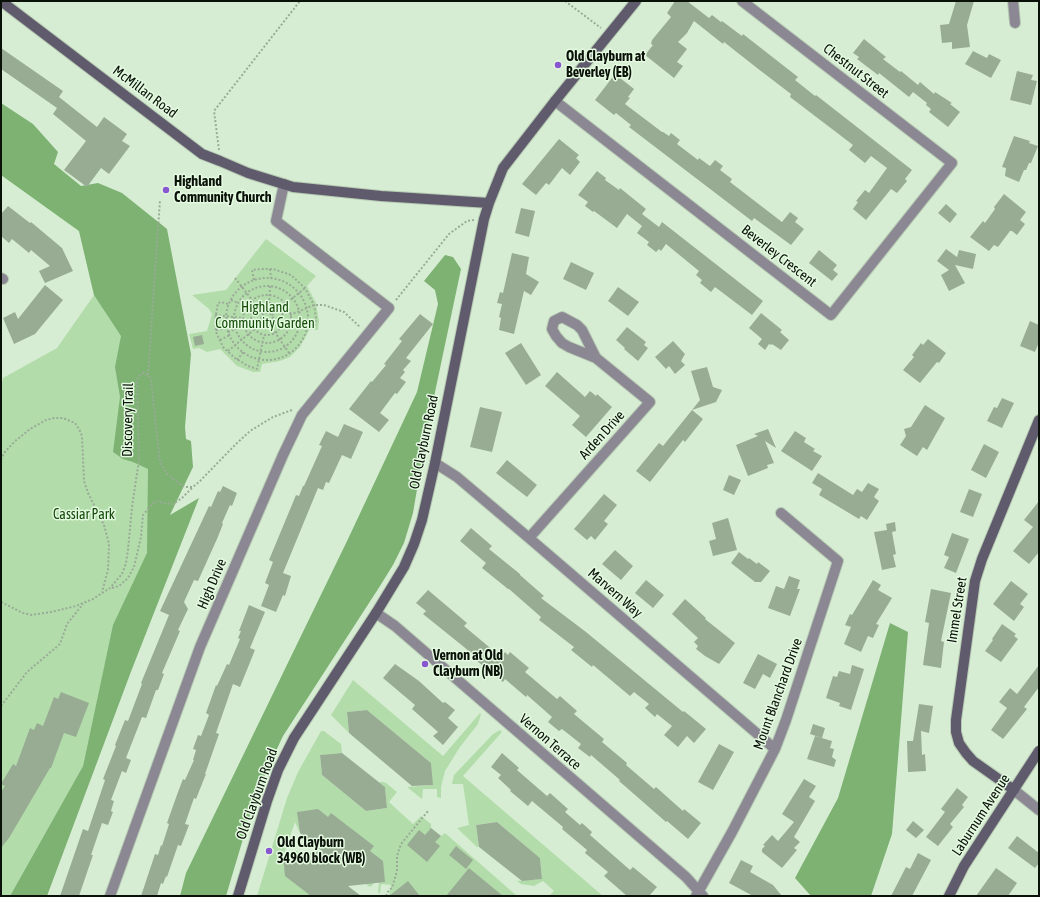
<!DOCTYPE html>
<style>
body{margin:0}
#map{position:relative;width:1040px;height:897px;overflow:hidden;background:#d7edd3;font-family:"Asap Condensed",sans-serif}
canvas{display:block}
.frame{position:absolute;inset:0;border:2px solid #091108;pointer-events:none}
</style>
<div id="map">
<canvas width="1040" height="897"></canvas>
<div class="frame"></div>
</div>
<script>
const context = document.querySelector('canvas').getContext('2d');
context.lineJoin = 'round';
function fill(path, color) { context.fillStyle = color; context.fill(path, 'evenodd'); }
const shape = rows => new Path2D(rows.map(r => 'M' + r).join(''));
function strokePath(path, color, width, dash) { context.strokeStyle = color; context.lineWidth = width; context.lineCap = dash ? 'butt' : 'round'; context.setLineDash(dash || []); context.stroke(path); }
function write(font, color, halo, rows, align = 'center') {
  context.font = font + ' "Asap Condensed",sans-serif'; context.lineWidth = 3; context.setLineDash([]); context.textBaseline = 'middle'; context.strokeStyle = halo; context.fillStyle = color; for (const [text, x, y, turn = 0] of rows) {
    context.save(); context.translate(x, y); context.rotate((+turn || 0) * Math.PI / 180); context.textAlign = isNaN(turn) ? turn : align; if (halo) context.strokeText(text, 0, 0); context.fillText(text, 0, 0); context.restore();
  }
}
const green = shape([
 [1,105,46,167,151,246,167,532,105,664,83,766,10,896,1,896,1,387,3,378,57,348,94,295,79,231,1,175],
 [266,239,316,276,307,286,316,303,319,321,318,330,310,329,300,347,290,357,280,361,262,364,260,372,253,372,237,366,220,349,207,352,199,348,193,349,189,334,207,331,212,314,209,309,192,295,226,290],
 [353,680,443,756,480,713,481,714,478,724,460,747,445,771,441,787,441,798,437,797,437,789,423,789,422,799,407,787,432,785,431,763,367,710,347,712,349,733,331,715],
 [500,730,502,732,463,776,603,896,549,896,554,891,543,881,534,886,521,884,517,881,542,879,540,858,497,822,476,825,479,847,477,847,457,828,469,825,463,784,452,784,454,775,493,734],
 [321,731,324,731,341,744,342,753,320,755,322,775,366,811,387,808,385,787,379,782,383,782,386,783,397,792,389,802,413,824,421,816,431,824,431,828,441,836,445,833,517,896,389,896,391,885,381,884,380,894,378,892,379,883,376,882,370,887,358,879,300,833,295,822,284,854,297,851,304,853,348,896,257,896,287,798,298,772]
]);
const forest = shape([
 [1,103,33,124,58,152,54,164,81,186,98,183,122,193,167,229,191,354,185,427,186,439,191,441,193,467,170,515,199,498,132,669,47,896,10,896,83,766,113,625,147,553,148,469,133,462,123,459,113,452,120,397,115,367,121,336,94,295,79,231,1,175],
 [445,255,453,257,461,269,427,430,413,513,404,543,393,565,380,586,283,736,267,770,254,802,226,896,180,896,186,873,348,539,417,392,438,304,435,290,424,281],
 [890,623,908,632,892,834,871,896,811,896,795,878,838,798]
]);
const building = shape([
 [675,1,687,1,709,18,712,15,721,22,722,21,742,36,743,34,798,77,795,80,815,96,816,95,912,170,905,179,907,181,897,193,891,189,866,220,853,209,858,202,856,201,865,190,869,193,887,168,871,156,865,163,849,150,853,145,790,97,791,94,757,68,724,42,723,44,694,21,687,33,678,42,687,49,677,62,683,66,674,78,645,55,653,45,651,44,652,40,671,17,667,13],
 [956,1,974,1,967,25,970,47,952,49,952,42,942,43,940,25,949,24],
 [864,39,886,57,883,59,900,72,901,71,918,85,920,82,934,94,935,92,952,103,950,104,960,112,948,127,929,112,931,109,926,105,927,103,913,92,909,97,879,73,878,75,857,59,859,57,853,53],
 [1,48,63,91,59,97,97,127,104,117,127,134,122,141,130,146,109,174,101,168,87,187,64,170,86,141,53,114,57,108,1,69],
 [973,51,987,58,989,54,1001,60,991,78,965,64],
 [1017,71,1033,75,1031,80,1037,81,1031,105,1010,100],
 [615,74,634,89,628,97,630,98,625,104,662,132,663,132,669,136,671,133,680,140,677,144,698,160,699,158,710,166,715,160,723,166,720,170,732,179,730,182,782,222,790,212,798,218,795,222,804,229,791,245,754,218,752,221,629,127,631,125,616,113,614,115,595,100],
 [1014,136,1030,141,1029,143,1038,146,1031,163,1029,163,1026,170,1024,170,1019,182,1005,176,1006,168,1002,167],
 [559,139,579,155,576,158,580,162,570,175,562,168,549,185,546,183,536,195,522,184],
 [597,171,606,178,605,180,619,190,620,188,646,209,642,214,659,227,662,222,763,301,752,315,715,287,711,292,700,283,702,280,696,275,699,271,666,244,661,251,659,249,656,252,647,245,649,242,637,233,642,226,627,214,617,228,594,211,593,212,585,206,588,202,578,195],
 [1004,194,1026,212,1020,220,1025,224,1017,235,1012,231,1010,231,998,247,994,245,989,251,970,237,983,221,985,223,995,209,994,207],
 [946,204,957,214,950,223,938,213],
 [8,206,30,223,31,222,62,248,73,271,45,283,39,271,50,266,31,250,29,253,12,239,9,243,1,236,1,214],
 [521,208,535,211,529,237,515,233],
 [946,249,957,257,959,250,976,254,973,269,955,265,965,283,949,291,941,275,949,270,937,261],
 [819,250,837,265,833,270,838,274,832,281,809,263],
 [512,253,529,257,526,274,539,282,531,295,524,291,514,334,499,330,501,318,499,317,502,304,497,303,500,292,503,293],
 [571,262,594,273,586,290,563,279],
 [45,285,63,300,35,334,14,344,3,318,15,312,18,319],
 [618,287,639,302,628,316,608,301],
 [761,313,782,330,780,332,789,340,781,350,772,344,771,345,769,344,765,350,758,344,762,339,749,328],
 [420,314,433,324,406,358,411,361,403,370,405,372,400,378,406,382,397,394,395,393,380,413,389,420,379,432,349,409,371,381,372,382,386,365,384,364,402,341,399,339],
 [1030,321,1039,325,1039,342,1035,352,1020,346],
 [627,327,646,342,644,345,648,348,638,361,624,349,625,348,616,340],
 [202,335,204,344,195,346,193,337],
 [928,339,946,353,939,363,937,362,920,383,903,370,914,357,912,355,921,343,923,345],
 [673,341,685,354,681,361,685,365,675,374,669,366,666,369,655,357],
 [521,343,541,375,526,385,505,353],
 [707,367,713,387,722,390,716,402,692,410,700,400,691,371],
 [557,372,585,397,590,391,596,396,597,394,612,407,586,437,572,425,580,416,545,386],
 [1002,398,1014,403,1002,428,987,421,994,407,997,408],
 [925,405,945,418,927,450,923,447,917,456,900,445,906,436,904,429,911,427],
 [480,407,502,412,492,452,470,447],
 [692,410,703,419,685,442,683,440,650,482,636,471,659,443,663,446],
 [344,424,363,432,351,459,342,455,329,483,326,482,323,490,318,488,283,573,291,576,285,596,283,595,276,612,261,606,269,585,265,583,273,562,269,560,296,495,299,496,303,486,304,486,322,446,319,445,326,431,338,437],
 [768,429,776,448,765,441,774,463,767,465,768,468,748,476,736,445,758,436,754,434],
 [795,431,806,438,804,442,815,449,813,451,822,456,812,471,781,451],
 [984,444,999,452,986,478,971,470],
 [507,460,537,485,527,497,496,473],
 [818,473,853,495,857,489,862,492,868,483,879,489,874,497,879,501,867,520,861,516,859,519,819,495,822,489,812,483],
 [729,475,741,480,734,495,723,490],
 [223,486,237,493,232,506,230,505,222,523,223,524,217,539,198,581,194,580,184,602,188,609,178,630,180,631,162,673,164,674,158,690,156,690,146,718,142,717,126,758,131,760,126,773,122,771,111,800,114,801,111,811,113,812,108,825,102,823,91,855,93,855,79,896,60,896,83,829,88,831,105,780,103,779,116,746,115,745,125,720,128,721,142,684,141,683,169,615,160,611,209,506,211,507,218,491,220,492],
 [969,489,982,494,973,517,960,512],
 [604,494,617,505,604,521,608,524,595,540,591,536,587,540,574,529],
 [1039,501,1039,552,1029,564,1013,551,1033,527,1024,520],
 [728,518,737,550,713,556,709,541,716,539,712,523],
 [895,522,896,531,892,532,896,554,893,555,896,567,882,570,874,532,887,530,886,524],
 [471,528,492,546,489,549,520,574,520,575,544,596,541,598,586,632,683,712,684,711,706,729,694,743,687,736,678,747,664,735,672,726,657,714,655,717,645,708,649,704,634,692,630,696,593,665,592,667,571,650,574,647,539,620,541,617,509,589,508,589,482,568,486,563,460,541],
 [952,533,969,539,956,573,944,568,949,557,944,555],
 [615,550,633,566,621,580,602,564],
 [739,552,748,559,749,558,757,564,758,562,770,571,761,582,755,582,731,563],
 [789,576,800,580,797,589,800,589,790,616,768,608,776,586,784,589],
 [646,580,664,595,653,608,635,593],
 [873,580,881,585,878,590,892,598,876,624,879,625,873,638,868,636,861,652,844,644,851,627,845,625,850,614,852,615],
 [1011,581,1028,594,1020,604,1024,607,1014,621,993,604],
 [931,589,951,593,941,641,944,642,941,668,923,665,929,623,925,622],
 [428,590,467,623,464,626,501,657,505,652,508,655,510,652,529,668,525,672,557,699,560,696,577,711,574,714,604,739,602,742,627,763,626,765,654,789,656,787,683,811,684,809,701,823,688,839,667,821,666,822,619,781,620,780,591,755,590,757,578,748,581,744,562,729,559,731,548,722,552,717,527,695,526,697,505,679,503,682,472,657,473,655,464,647,423,614,426,611,416,603],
 [685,599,706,618,705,619,735,643,719,664,705,656,696,649,698,646,694,642,698,638,672,614],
 [249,605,265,612,250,648,255,650,240,687,233,684,216,733,219,734,205,774,206,774,196,799,194,798,185,824,189,825,181,846,178,845,167,877,166,876,163,884,161,883,157,896,141,896,155,854,158,855,161,845,162,846,169,824,167,823,178,792,183,779,185,780,194,760,193,760,196,750,193,749,198,735,201,736,209,715,206,713,216,685,217,686,227,664,229,665,240,639,238,638,241,631,239,631],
 [1002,624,1016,634,1014,636,1018,639,1001,662,985,651,993,640,992,639],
 [758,654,777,664,770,678,763,674,755,689,743,683],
 [395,664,419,681,443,703,445,702,455,710,448,718,458,727,443,745,433,736,438,732,412,709,415,705,383,678],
 [852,665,864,669,851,710,839,706,840,703,826,698,833,676,837,677,839,671,850,674],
 [1039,665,1039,687,1024,707,1027,709,1003,739,991,730,1007,708,999,702,1010,688,1017,694],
 [61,692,89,703,76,737,64,733,51,768,50,768,9,838,1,848,1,792,5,786,1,784,13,764,16,766,30,728,34,730,37,723,43,726,54,697,58,699],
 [919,704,933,706,929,733,921,731,922,755,925,754,926,771,908,772,907,741,913,741],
 [367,710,431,763,433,785,412,786,349,733,347,712],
 [813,724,825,728,822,738,810,734],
 [815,736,832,741,830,748,834,749,832,757,836,760,834,767,807,759],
 [719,744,734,752,713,790,698,782],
 [342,753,385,787,387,808,366,811,322,775,320,755],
 [502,753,519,768,517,770,547,796,550,793,568,809,565,812,580,825,582,823,592,832,590,835,630,870,633,867,657,887,649,896,627,896,604,876,608,872,585,853,587,850,562,829,563,827,532,801,528,806,510,791,511,790,498,778,501,775,491,767],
 [804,779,816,786,809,797,815,801,794,837,800,842,794,848,797,850,782,868,762,852,762,849,765,846,763,845,772,835,778,841,794,822,782,814],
 [957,788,968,797,962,805,964,807,950,824,953,827,938,846,926,837,945,812,941,809],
 [318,809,328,817,331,813,374,846,370,851,383,861,385,882,348,886,361,896,311,896,285,876,283,856,322,851,300,833,297,812],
 [913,821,924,830,916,838,906,830],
 [497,822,540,858,542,879,522,881,479,847,476,825],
 [431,828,441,836,435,842,440,846,427,862,407,845,419,830,425,835],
 [1017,836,1039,853,1039,863,1035,868,1008,848],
 [456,846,473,860,466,869,449,855],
 [918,853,931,860,912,896,891,896,906,867,910,869],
 [741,860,753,866,750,872,773,885,782,896,753,896,729,883],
 [469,868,503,896,446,896],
 [996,868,1017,883,1008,896,976,896],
 [408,881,420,896,389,896]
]);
const path = shape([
 [565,1,601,28],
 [554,63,558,65],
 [219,150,214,111,300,1],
 [270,269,271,278],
 [235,278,263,314],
 '226 319a41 41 0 1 1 82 0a41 41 0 1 1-82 0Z',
 [254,280,252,270,261,269,273,269,291,275,305,288,314,305,316,318,315,327,291,324],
 '234 319a33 33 0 1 1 66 0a33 33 0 1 1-66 0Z',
 '243 319a24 24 0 1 1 48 0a24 24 0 1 1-48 0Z',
 [231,300,238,303],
 [396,300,449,234,467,221,474,220],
 '251 319a16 16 0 1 1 32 0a16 16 0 1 1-32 0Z',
 [228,304,221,302,218,303,215,320,216,332,223,347,235,358,248,366,257,369,264,335],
 [269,304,270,286],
 '261 319a6 6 0 1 1 12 0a6 6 0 1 1-12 0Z',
 [215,315,242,318],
 [272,315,305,288],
 [290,315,314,305,324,305,344,312,360,327],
 [270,325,289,353],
 [216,330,228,328],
 [228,332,236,329],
 [220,340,230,335],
 [228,351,262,323],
 [237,360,244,351],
 [148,375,160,200],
 [1,460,4,453,14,442,30,429,46,420,54,418,63,418,75,423,79,429,82,436,84,481,88,493,104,525,109,544,108,570,102,592],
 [112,588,119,586,128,578,134,567,141,537,143,515,153,503,159,501,163,503,173,504,182,498,193,487],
 [1,602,23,613,31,615,51,612,76,606,93,599,110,588,122,574,126,563,128,550,132,507,139,460,137,379,140,375,144,373,148,375,151,379,160,462,167,474,177,482,185,487,193,487,200,481,236,444,250,431,273,417,292,410],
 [1,706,27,672,60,644,67,624,83,604],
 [386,896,389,890,392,888,397,871,397,856,401,844,428,811]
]);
const street = shape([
 [1013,1,1015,23],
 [555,101,831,315,952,163,742,1],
 [1,278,3,279],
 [435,463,457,477,529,538,775,749],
 [529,538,650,402,596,358,569,347,562,343,556,336,552,329,554,321,562,317,577,325,582,330,596,358],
 [376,613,395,626,686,877,703,896],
 [1014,790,1039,810],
 [110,896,200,647,283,455,302,415,389,308,276,221,284,184],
 [696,896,732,832,775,749,786,720,838,561,781,513]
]);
const secondary = shape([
 [1,1,202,154,220,161,248,173,293,187,381,196,489,203],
 [1014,790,973,761,966,753,959,743,956,732,956,720,975,581,982,559,1039,420],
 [238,896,267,801,278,770,294,738,376,613,404,567,414,544,422,520,435,463,484,219,489,203,503,168,555,101,636,1],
 [949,896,964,866,1039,751]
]);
const markers = [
 [558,65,4,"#8856cf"],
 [166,190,4,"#8856cf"],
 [425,664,4,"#8856cf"],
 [269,851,4,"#8856cf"]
];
const poiNames = [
 ["Old Clayburn at",566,57],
 ["Beverley (EB)",566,73],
 ["Highland",174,182],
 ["Community Church",174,198],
 ["Vernon at Old",433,656],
 ["Clayburn (NB)",433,672],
 ["Old Clayburn",277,843],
 ["34960 block (WB)",277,859]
];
const streetNames = [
 ["Chestnut Street",856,71,38],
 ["McMillan Road",145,92,37],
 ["Beverley Crescent",779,256,38],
 ["Discovery Trail",128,420,-89],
 ["Arden Drive",602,435,-48],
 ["Old Clayburn Road",424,442,-78],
 ["High Drive",212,584,-67],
 ["Marvern Way",615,593,41],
 ["Immel Street",957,610,-81],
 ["Mount Blanchard Drive",778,694,-70],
 ["Vernon Terrace",550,742,41],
 ["Old Clayburn Road",257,794,-70],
 ["Laburnum Avenue",981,815,-57]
];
const parkNames = [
 ["Highland",265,308],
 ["Community Garden",265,324],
 ["Cassiar Park",84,515]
];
fill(green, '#b3dcab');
fill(forest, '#7db273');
fill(building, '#98ac94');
strokePath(street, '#b6cab3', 12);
strokePath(secondary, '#b6cab3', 12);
strokePath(path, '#99ab96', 2, [2, 2]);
strokePath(street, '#8b8793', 10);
strokePath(secondary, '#605b6c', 10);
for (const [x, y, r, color] of markers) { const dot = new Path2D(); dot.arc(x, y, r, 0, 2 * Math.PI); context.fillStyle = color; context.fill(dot); strokePath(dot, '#e4fae0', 1.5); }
write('bold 14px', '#091108', '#e4fae0', poiNames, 'left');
write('14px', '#091108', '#e4fae0', streetNames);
write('14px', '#144908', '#e4fae0', parkNames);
</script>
